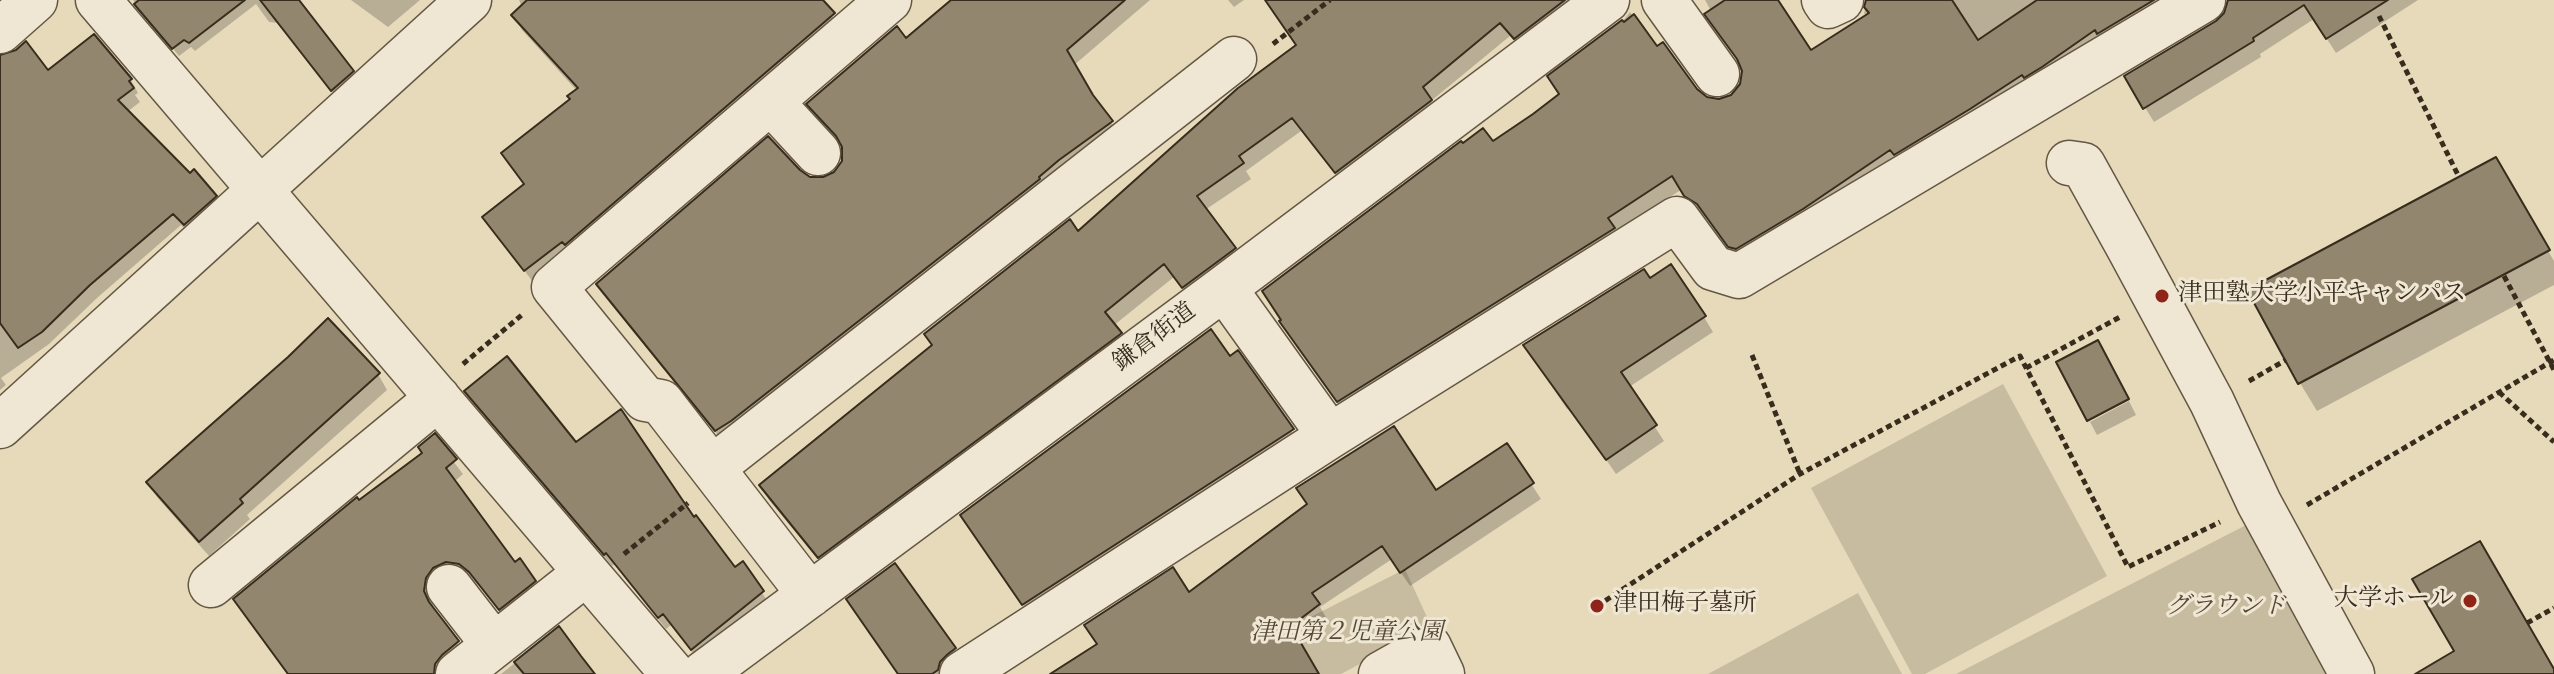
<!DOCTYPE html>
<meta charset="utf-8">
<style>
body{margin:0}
canvas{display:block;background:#e6dabb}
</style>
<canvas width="2554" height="674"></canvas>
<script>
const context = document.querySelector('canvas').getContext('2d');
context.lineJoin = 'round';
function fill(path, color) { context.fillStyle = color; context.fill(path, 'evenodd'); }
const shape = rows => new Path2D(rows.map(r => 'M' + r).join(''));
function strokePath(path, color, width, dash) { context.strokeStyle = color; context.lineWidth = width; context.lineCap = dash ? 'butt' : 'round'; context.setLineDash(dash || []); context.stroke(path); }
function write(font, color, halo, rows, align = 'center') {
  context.font = font + ' "Sorts Mill Goudy","Noto Serif JP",serif'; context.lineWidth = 6; context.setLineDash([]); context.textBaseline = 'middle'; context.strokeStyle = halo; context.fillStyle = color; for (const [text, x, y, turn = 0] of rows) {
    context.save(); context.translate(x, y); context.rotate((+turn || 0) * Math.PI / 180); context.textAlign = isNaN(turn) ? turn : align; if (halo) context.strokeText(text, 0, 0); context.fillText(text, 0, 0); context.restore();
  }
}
const green = shape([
 [2003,384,2107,576,1925,674,1912,674,1811,488],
 [2254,521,2337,674,1956,674],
 [1405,569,1431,626,1341,674,1314,674,1289,628],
 [1858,593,1902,674,1708,674]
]);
const shadow = shape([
 [133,0,296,0,357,81,338,99,278,23,269,22,256,4,195,51,191,47,179,56],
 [351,0,420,0,388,27],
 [519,0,820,0,842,30,535,285,485,217,525,186,503,154,572,100,577,91,522,30,513,15,522,7],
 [954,0,1150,0,1073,66,1120,136,725,444,607,298,599,284,798,171,809,179,825,179,837,172,844,160,844,147,817,118,809,104,905,41],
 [1228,0,1244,0,1234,7],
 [1349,0,1593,0,1523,52,1510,36,1431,101,1439,116,1345,187,1301,131,1246,171,1251,179,1205,210,1243,263,1192,301,1174,277,1113,326,1128,348,828,571,769,500,761,486,1078,234],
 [1705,0,1775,0,1811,53,1867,17,1864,13,1868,0,2188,0,1739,261,1708,219,1695,211,1682,189,1347,416,1281,322,1492,144,1561,95,1550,77,1623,21,1630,12,1656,49,1696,91,1707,99,1719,101,1733,95,1742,84,1744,72],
 [2230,0,2418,0,2336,53,2314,19,2260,54,2261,57,2154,122,2126,77,2217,23,2227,12],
 [94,37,131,80,138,93,135,95,140,102,127,112,190,176,215,197,222,210,192,237,181,225,97,298,49,344,1,378,6,385,0,390,0,74,47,73],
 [2495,160,2554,261,2554,285,2317,411,2300,383],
 [1649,281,1704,317,1713,332,1629,387,1664,441,1616,474,1570,408,1567,409,1525,346],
 [328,321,378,374,387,390,247,515,250,519,209,556,157,497,149,482],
 [1238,353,1301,445,1033,619,971,530],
 [467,391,576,445,694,519,735,570,743,564,770,605,699,661,671,625,666,629,615,564,612,566,474,404],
 [2129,401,2136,415,2097,435,2090,422],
 [434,436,463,474,454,482,514,565,534,582,542,596,508,623,479,586,469,578,433,593,433,610,466,656,447,674,288,674,236,600,424,454],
 [1506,445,1541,499,1410,586,1392,559,1320,607,1327,619,1298,641,1317,674,1053,674,1188,594,1436,492],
 [558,629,594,674,501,674],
 [954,649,963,664,952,674,899,674]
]);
const building = shape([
 [139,0,245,0,189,43,184,40,172,49,134,4,139,0],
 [260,0,299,0,354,71,331,91,260,0],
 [527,0,823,0,835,13,565,245,562,242,524,271,482,217,524,184,501,153,570,99,567,96,578,88,511,15,527,0],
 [951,0,1125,0,1067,50,1093,95,1113,121,1059,160,1039,177,1040,179,731,421,715,431,596,284,768,136,800,170,810,177,823,177,834,172,842,161,842,147,836,136,806,104,897,26,906,38,951,0],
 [1265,0,1565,0,1514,39,1500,23,1423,87,1432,100,1335,173,1292,118,1239,156,1244,163,1197,196,1236,248,1182,288,1164,264,1105,312,1122,333,818,558,759,485,932,345,924,334,1070,219,1078,231,1238,88,1296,45,1265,0],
 [1725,0,1778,0,1811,50,1869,13,1864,7,1866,0,1952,0,1978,40,2037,0,2154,0,2097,34,2095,30,2042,67,2024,78,2022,75,1970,109,1894,155,1890,150,1803,209,1736,249,1728,247,1697,204,1684,196,1672,176,1608,218,1615,228,1337,402,1279,321,1281,320,1262,291,1461,141,1463,143,1483,128,1493,141,1533,114,1559,94,1547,76,1622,20,1624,22,1634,14,1657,46,1663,42,1697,89,1707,97,1719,99,1731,95,1740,84,1742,71,1737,59,1704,14,1725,0],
 [2228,0,2388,0,2326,39,2304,5,2253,38,2254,41,2143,109,2124,76,2216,21,2224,13,2228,0],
 [94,34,132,79,129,81,134,88,118,100,190,173,194,169,217,196,184,225,173,214,90,285,42,332,18,348,0,323,0,55,16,50,26,41,48,70,94,34],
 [2496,157,2550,250,2298,384,2247,290,2496,157],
 [1671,264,1706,316,1621,372,1657,425,1606,460,1523,345,1644,269,1650,278,1671,264],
 [328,318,380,373,240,499,243,503,199,542,146,482,288,357,328,318],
 [1211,329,1230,356,1238,350,1294,429,1022,605,960,515,1211,329],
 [2098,340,2129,399,2087,421,2056,362,2098,340],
 [507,356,576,442,621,409,694,517,696,515,735,567,743,561,764,591,691,650,663,614,658,618,606,553,604,555,464,391,507,356],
 [1394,426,1436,490,1507,443,1534,483,1400,573,1382,546,1312,593,1320,604,1291,626,1319,674,1050,674,1097,644,1084,625,1173,567,1189,592,1307,504,1296,488,1394,426],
 [435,433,457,459,446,468,515,562,520,558,536,581,499,610,469,572,459,564,446,562,433,568,426,578,424,591,429,602,459,641,442,655,435,664,434,674,288,674,233,599,357,497,359,500,422,453,418,447,435,433],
 [2480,541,2554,669,2554,674,2415,674,2454,651,2412,579,2480,541],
 [895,563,956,648,948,654,940,662,938,670,932,674,898,674,846,599,895,563],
 [559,626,581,656,595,674,524,674,514,662,559,626]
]);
const path = shape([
 [2379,16,2459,177],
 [1273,44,1330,0],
 [2504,276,2554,370],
 [1752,355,1800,474],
 [463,364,523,314],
 [2026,368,2120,317],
 [2249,381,2286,360],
 [2499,392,2554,442],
 [2307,505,2554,360],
 [624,554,688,503],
 [1597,606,1800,474,2020,356,2128,567,2220,522],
 [2527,623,2554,608]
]);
const minor = shape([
 [98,0,673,674],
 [1664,0,1717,74],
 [1824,0,1828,6,1841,0],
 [0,31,35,0],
 [771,102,818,153],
 [2069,163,2083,165,2129,248,2212,402,2259,503,2352,674],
 [1224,288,1330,436],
 [0,426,469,0],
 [712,468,1234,59],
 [211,585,438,398],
 [449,587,494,645],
 [810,595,661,402,645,399,554,287,889,0],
 [458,674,586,573],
 [703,674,1224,288,1607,0],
 [962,674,1330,436,1677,219,1713,268,1739,276,2203,0],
 [1381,674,1429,647,1442,674]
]);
const markers = [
 [2162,296,8,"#8f2418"],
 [2470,601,8,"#8f2418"],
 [1597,606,8,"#8f2418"]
];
const poiNames = [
 ["津田塾大学小平キャンパス",2178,296],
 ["大学ホール",2454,601,"right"],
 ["津田梅子墓所",1613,606]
];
const streetNames = [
 ["鎌倉街道",1156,339,-37]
];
const parkNames = [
 ["グラウンド",2226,609],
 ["津田第２児童公園",1347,635]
];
fill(green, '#c8bca0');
fill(shadow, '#0003');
fill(building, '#92866f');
strokePath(building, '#382c1c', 2);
strokePath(minor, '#645844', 47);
strokePath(path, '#382c1c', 5, [6, 4]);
strokePath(minor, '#efe7d3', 44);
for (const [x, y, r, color] of markers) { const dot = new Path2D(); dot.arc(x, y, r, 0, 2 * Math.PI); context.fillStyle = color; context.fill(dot); strokePath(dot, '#efe7d3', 3); }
write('24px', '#382c1c', '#efe7d3', poiNames, 'left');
write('24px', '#382c1c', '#efe7d3', streetNames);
write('italic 24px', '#554936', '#efe7d3', parkNames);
</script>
